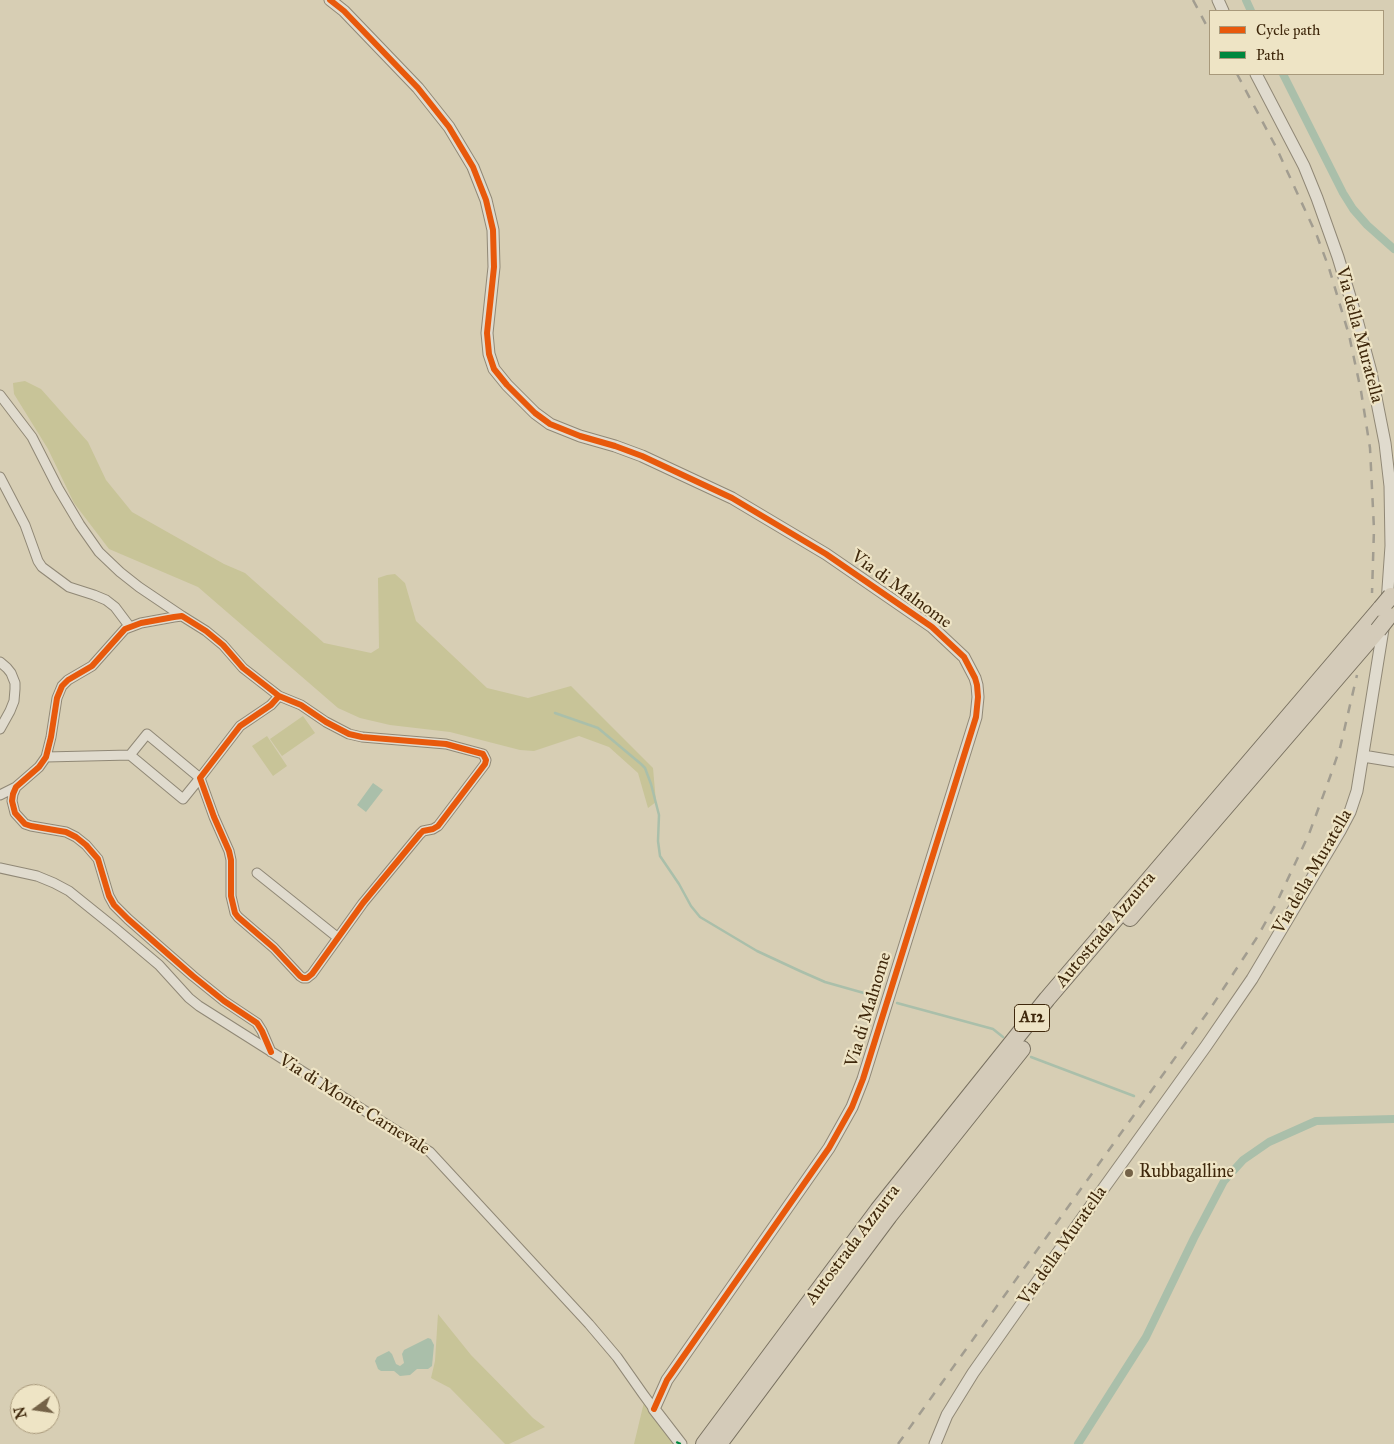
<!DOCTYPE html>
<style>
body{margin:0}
#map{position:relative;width:1394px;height:1444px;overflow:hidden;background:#d7ceb4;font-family:"IM FELL Great Primer",serif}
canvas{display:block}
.legend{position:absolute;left:1209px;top:10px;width:175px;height:65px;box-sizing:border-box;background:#eee4c5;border:1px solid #a8997b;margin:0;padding:6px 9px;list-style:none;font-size:15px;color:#3f280c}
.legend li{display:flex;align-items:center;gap:10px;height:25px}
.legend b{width:25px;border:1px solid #a8997b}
.north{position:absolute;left:10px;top:1384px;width:50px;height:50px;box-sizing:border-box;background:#eee4c5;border:1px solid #a8997b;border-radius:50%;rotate:256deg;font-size:14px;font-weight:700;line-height:20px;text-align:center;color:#3f280c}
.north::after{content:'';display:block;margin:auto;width:18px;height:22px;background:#746247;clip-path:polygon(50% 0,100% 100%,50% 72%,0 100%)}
</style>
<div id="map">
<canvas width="1394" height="1444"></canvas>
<ul class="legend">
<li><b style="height:6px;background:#e8590c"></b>Cycle path</li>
<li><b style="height:6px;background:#00873e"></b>Path</li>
</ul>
<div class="north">N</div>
</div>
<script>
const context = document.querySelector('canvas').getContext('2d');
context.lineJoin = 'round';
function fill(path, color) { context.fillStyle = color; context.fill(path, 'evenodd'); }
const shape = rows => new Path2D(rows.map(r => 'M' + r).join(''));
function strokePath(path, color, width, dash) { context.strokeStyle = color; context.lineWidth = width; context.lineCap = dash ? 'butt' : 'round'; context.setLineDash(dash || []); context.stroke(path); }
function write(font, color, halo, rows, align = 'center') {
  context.font = font + ' "IM FELL Great Primer",serif'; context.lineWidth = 4.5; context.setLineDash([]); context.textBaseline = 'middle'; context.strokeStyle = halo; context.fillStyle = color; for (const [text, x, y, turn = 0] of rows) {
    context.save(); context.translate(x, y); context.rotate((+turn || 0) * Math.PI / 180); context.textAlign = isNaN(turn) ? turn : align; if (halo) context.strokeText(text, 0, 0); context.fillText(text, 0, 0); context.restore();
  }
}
const green = shape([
 [25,381,41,389,88,442,106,480,132,512,224,564,245,573,324,643,371,653,379,648,378,578,387,575,395,574,405,583,416,621,487,688,528,698,571,686,653,768,656,802,648,808,638,773,609,747,579,736,534,751,520,750,450,732,390,725,360,718,338,708,198,587,109,549,74,503,48,449,14,394,13,383],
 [303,716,315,733,282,756,270,739],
 [267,736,287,766,273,776,252,746],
 [438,1314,471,1355,533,1418,545,1427,509,1444,505,1444,450,1388,431,1378,435,1361],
 [645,1398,679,1444,634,1444]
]);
const water = shape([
 [373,783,383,790,366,812,357,805],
 [428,1338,431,1339,434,1345,432,1366,428,1369,417,1369,410,1375,400,1376,394,1371,381,1371,378,1369,375,1361,377,1357,389,1351,392,1354,396,1364,400,1366,404,1363,402,1354,404,1350]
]);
const stream = shape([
 [555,713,598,728,641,764,645,768,651,784,659,815,658,841,660,856,679,884,691,906,700,917,757,951,800,971,825,982,878,997],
 [897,1003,993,1029,1003,1037],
 [1031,1057,1134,1096]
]);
const canal = shape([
 [1246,0,1251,11],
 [1283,74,1343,193,1353,209,1367,225,1394,249],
 [1078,1444,1146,1337,1194,1238,1224,1181,1243,1160,1269,1142,1316,1121,1394,1119]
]);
const minor = shape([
 [0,395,32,437,58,488,80,525,99,552,120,572,139,587,182,616],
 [0,477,25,525,38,561,42,567,69,587,94,595,106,600,115,607,130,627],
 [0,662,7,668,11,673,15,683,15,689,14,701,10,711,0,729],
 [147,734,200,778,183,799,130,755,147,734],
 [46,757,130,755],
 [0,795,16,787],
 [0,868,37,876,54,883,69,891,115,928,159,965,189,998,199,1006,430,1152,589,1324,617,1357,643,1394,654,1409],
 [257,873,337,937],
 [271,1052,262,1031,257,1023,224,1001,193,976,128,919,114,905,109,896,98,859,86,845,76,837,66,832,31,826,25,824,15,813,12,801,13,794,16,787,39,767,46,757,51,737,57,698,62,686,68,680,92,666,125,629,141,623,174,617,182,616,206,631,223,645,243,668,279,696,301,705,326,722,349,734,362,737,446,744,483,754,486,760,485,764,438,826,433,829,423,831,420,834,363,903,312,974,307,978,303,978,300,976,274,948,238,917,235,913,231,896,231,860,229,851,214,817,200,778,240,726,271,705,279,696]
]);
const tertiary = shape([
 [330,0,344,11,418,88,449,127,473,167,486,200,493,230,494,267,487,333,489,354,494,369,507,385,535,413,550,424,580,436,615,446,642,456,732,498,826,554,932,627,964,657,975,678,977,685,978,697,976,717,863,1079,852,1107,829,1148,667,1380,654,1409,681,1444],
 [1218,0,1223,11],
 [1256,74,1304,166,1317,198,1338,257,1357,320,1371,372,1385,443,1390,486,1391,546,1387,603],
 [1363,756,1394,761],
 [935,1444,947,1415,973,1373,1088,1210,1206,1046,1252,979,1340,831,1350,812,1357,791,1384,623]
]);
const motorway = shape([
 [1130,918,1378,630],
 [704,1444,878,1210,1047,999,1381,608],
 [719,1444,889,1216,1022,1049]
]);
const rail = shape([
 [1193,0,1210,32],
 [1237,74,1276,147,1317,236,1329,268,1349,335,1361,391,1370,448,1374,529,1372,593],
 [898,1444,1210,1009,1256,939,1276,904,1309,834,1330,777,1340,748,1357,675]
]);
const motorwayBridge = shape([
 [1381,608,1391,596],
 [1378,630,1389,616]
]);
const quiet = shape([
 [678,1444,679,1442]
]);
const cycleway = shape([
 [330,0,344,11,418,88,449,127,473,167,486,200,493,230,494,267,487,333,489,354,494,369,507,385,535,413,550,424,580,436,615,446,642,456,732,498,826,554,932,627,964,657,975,678,977,685,978,697,976,717,863,1079,852,1107,829,1148,667,1380,654,1409],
 [271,1052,262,1031,257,1023,224,1001,193,976,128,919,114,905,109,896,98,859,86,845,76,837,66,832,31,826,25,824,15,813,12,801,13,794,16,787,39,767,46,757,51,737,57,698,62,686,68,680,92,666,125,629,141,623,174,617,182,616,206,631,223,645,243,668,279,696,301,705,326,722,349,734,362,737,446,744,483,754,486,760,485,764,438,826,433,829,423,831,420,834,363,903,312,974,307,978,303,978,300,976,274,948,238,917,235,913,231,896,231,860,229,851,214,817,200,778,240,726,271,705,279,696]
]);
const markers = [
 [1129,1173,5,"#746247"]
];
const shields = [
 [1032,1018,35]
];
const shieldNames = [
 ["A12",1032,1018]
];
const streetNames = [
 ["Via della Muratella",1359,335,75],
 ["Via di Malnome",901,590,36],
 ["Via della Muratella",1313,872,-60],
 ["Autostrada Azzurra",1106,930,-50],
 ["Via di Malnome",869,1010,-73],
 ["Via di Monte Carnevale",354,1105,32],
 ["Autostrada Azzurra",853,1245,-53],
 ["Via della Muratella",1063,1246,-55]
];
const poiNames = [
 ["Rubbagalline",1139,1173]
];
fill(green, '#c8c498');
fill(water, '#aabfaa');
strokePath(stream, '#aabfaa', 2.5);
strokePath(canal, '#aabfaa', 8);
strokePath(minor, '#908876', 11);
strokePath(tertiary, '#908876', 13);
strokePath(motorway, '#7a7261', 18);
strokePath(minor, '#e0dbce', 9);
strokePath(tertiary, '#e0dbce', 11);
strokePath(motorway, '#d4cbb9', 16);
strokePath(rail, '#a29d90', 2.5, [9, 9]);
strokePath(motorwayBridge, '#7a7261', 18, []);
strokePath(motorwayBridge, '#d4cbb9', 16);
strokePath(quiet, '#00873e', 5, [10, 5]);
strokePath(cycleway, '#e8590c', 6);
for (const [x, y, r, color] of markers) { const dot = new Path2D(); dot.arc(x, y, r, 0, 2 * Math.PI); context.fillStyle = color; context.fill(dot); strokePath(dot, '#eee4c5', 2); }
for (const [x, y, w] of shields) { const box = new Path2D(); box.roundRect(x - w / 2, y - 13.5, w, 27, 4); context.fillStyle = '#eee4c5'; context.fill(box); strokePath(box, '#3f280c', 1); }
write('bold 16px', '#3f280c', null, shieldNames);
write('18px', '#3f280c', '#eee4c5', streetNames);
write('18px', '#3f280c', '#eee4c5', poiNames, 'left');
</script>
